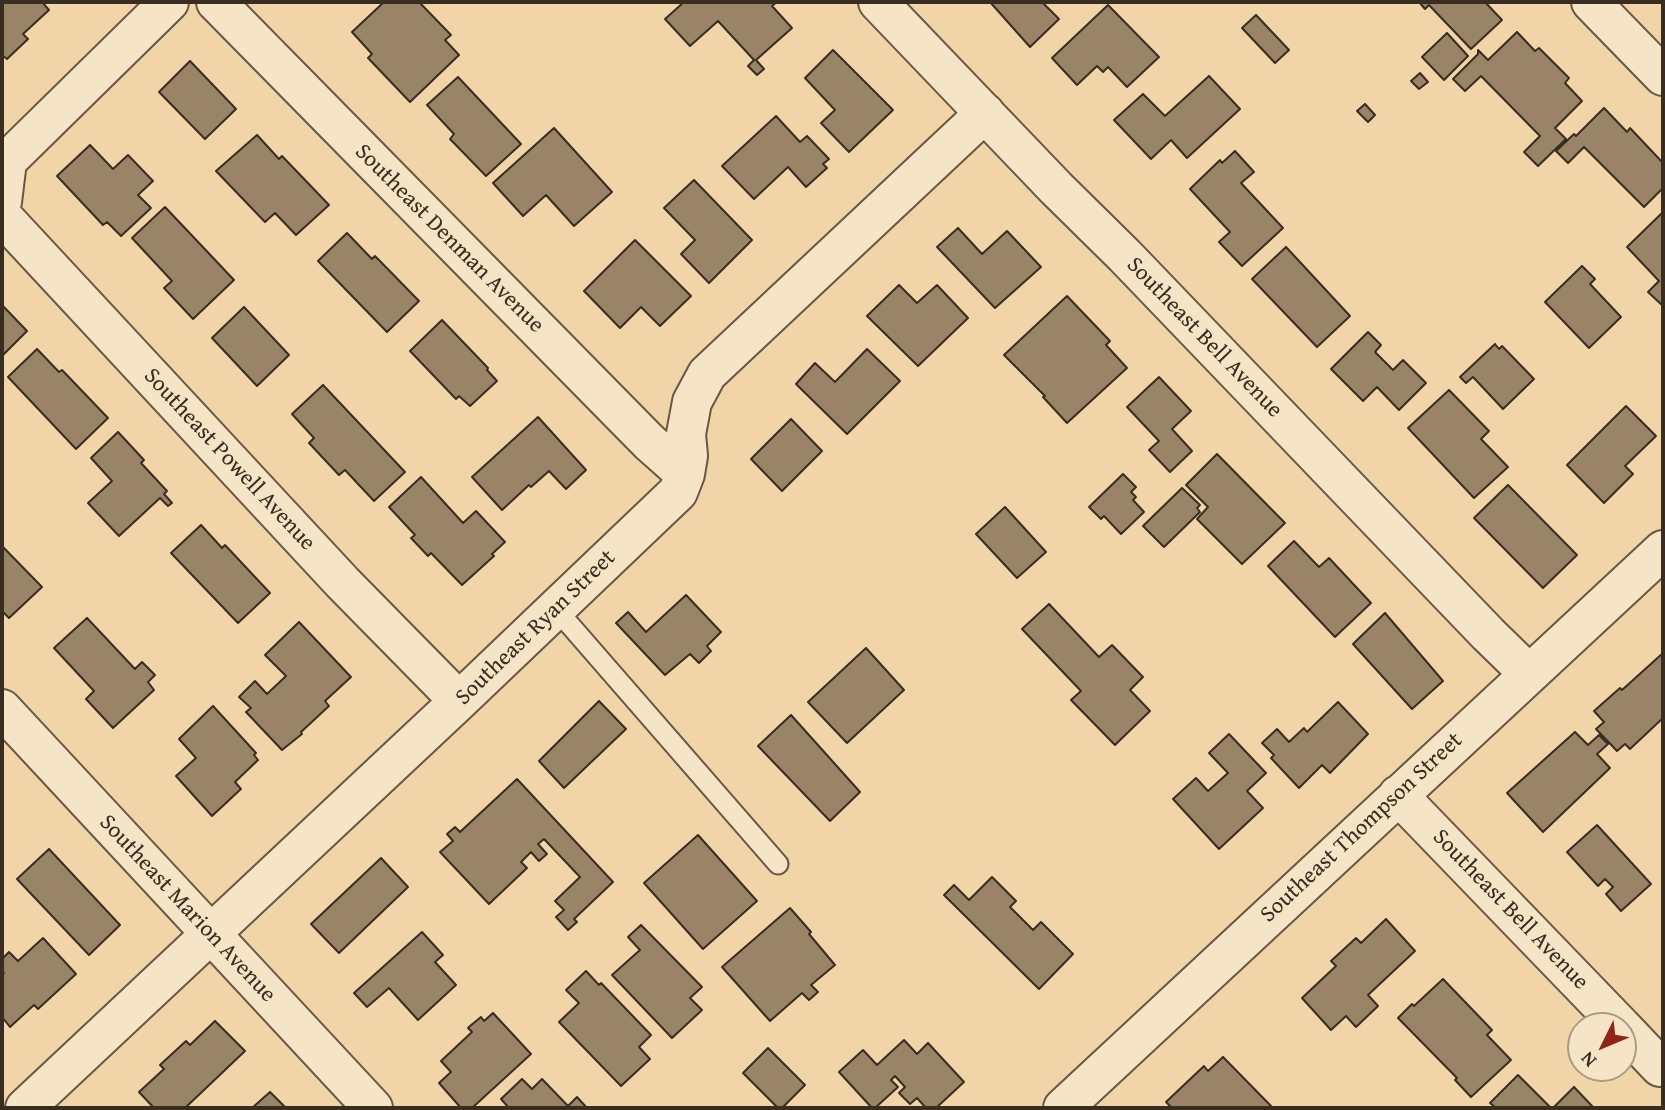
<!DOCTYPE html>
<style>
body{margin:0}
#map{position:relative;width:1665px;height:1110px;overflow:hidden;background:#f1d5a8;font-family:"Gentium Book Plus",serif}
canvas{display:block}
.frame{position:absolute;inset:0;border:4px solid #392d21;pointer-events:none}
.north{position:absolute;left:1567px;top:1012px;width:70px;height:70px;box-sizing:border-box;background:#f6e4c6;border:2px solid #aa9b84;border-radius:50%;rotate:227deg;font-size:19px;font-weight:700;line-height:28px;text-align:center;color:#392d21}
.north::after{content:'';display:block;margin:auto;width:24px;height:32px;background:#8f2418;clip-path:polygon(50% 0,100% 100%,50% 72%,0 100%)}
</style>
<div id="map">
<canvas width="1665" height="1110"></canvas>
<div class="frame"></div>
<div class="north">N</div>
</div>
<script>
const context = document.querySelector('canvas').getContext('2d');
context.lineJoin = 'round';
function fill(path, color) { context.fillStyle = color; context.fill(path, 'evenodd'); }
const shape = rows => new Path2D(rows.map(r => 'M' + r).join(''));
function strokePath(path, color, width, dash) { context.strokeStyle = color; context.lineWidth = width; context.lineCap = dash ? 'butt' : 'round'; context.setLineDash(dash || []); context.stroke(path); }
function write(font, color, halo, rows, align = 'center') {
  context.font = font + ' "Gentium Book Plus",serif'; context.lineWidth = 7; context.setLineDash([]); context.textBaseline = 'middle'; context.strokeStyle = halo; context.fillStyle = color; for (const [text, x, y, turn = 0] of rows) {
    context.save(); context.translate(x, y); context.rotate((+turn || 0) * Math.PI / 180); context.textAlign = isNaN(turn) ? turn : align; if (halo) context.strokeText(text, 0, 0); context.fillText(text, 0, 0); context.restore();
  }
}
const building = shape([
 [2,2,42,2,49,10,23,34,28,39,7,59,2,55,2,2],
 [384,2,419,2,451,35,445,40,459,55,410,102,368,58,372,54,352,32,384,2],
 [684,2,777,2,772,6,792,28,756,60,764,69,757,75,748,66,754,60,718,21,690,46,665,19,684,2],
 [990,2,1042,2,1059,19,1030,47,990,2],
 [1419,2,1485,2,1502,20,1471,49,1429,5,1425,9,1419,2],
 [1108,5,1159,57,1127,87,1108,67,1103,72,1097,66,1077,85,1052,58,1108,5],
 [1256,15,1289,50,1275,63,1242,28,1256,15],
 [1517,32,1535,51,1539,48,1569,78,1565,83,1582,101,1555,128,1566,139,1538,166,1524,152,1540,136,1481,76,1465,91,1453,79,1478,54,1478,50,1488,60,1517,32],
 [1447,33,1468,56,1444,80,1422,57,1447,33],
 [833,50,893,110,849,152,821,123,835,110,805,78,833,50],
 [190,61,236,109,205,139,159,92,190,61],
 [1420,73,1428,82,1419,89,1411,81,1420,73],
 [1209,76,1240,109,1187,158,1171,140,1151,159,1114,120,1143,94,1165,116,1209,76],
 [458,77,521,144,486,176,450,139,454,134,427,105,458,77],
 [1365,104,1375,115,1368,122,1357,111,1365,104],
 [1604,108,1627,132,1630,128,1663,163,1663,188,1644,207,1584,147,1568,163,1556,151,1574,134,1576,136,1604,108],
 [776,116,800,142,807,136,829,159,823,164,827,168,806,187,788,167,754,199,722,166,776,116],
 [554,128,612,192,574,226,546,195,523,216,493,183,554,128],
 [257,135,279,159,282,156,329,205,296,235,275,213,265,222,216,171,257,135],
 [90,145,113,169,128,155,153,181,138,195,151,208,121,236,107,222,103,225,57,176,90,145],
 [1235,151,1254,172,1241,183,1283,228,1242,266,1219,242,1230,232,1190,189,1220,160,1222,163,1235,151],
 [694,180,752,240,709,283,681,254,695,240,664,208,694,180],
 [165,207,234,280,193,319,164,288,172,281,132,238,165,207],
 [1663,212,1663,306,1648,292,1659,281,1627,247,1663,212],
 [958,228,982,254,1007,231,1041,267,995,308,937,247,958,228],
 [347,233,372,259,375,256,419,301,387,332,318,261,347,233],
 [635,240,691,296,660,326,641,307,620,328,584,291,635,240],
 [1286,247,1350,316,1317,347,1252,279,1286,247],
 [1582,266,1595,279,1590,284,1621,317,1589,348,1545,302,1582,266],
 [899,285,917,303,937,285,968,318,918,366,867,316,899,285],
 [1067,296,1110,341,1106,345,1127,368,1067,423,1043,397,1045,396,1004,355,1067,296],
 [2,305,27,331,2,356,2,305],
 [244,307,289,355,257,386,212,338,244,307],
 [442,320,488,368,487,370,497,381,470,406,459,396,456,399,410,351,442,320],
 [1368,332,1381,345,1375,352,1393,370,1403,360,1426,383,1399,410,1377,387,1363,401,1331,369,1368,332],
 [1495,344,1499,349,1502,346,1534,379,1503,409,1473,377,1466,383,1460,377,1495,344],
 [37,349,59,372,62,370,108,418,76,449,8,377,37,349],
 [867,349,900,381,847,434,796,384,815,363,835,382,867,349],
 [1159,377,1191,411,1172,429,1192,451,1170,472,1149,450,1159,441,1127,407,1159,377],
 [323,385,405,472,374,501,345,470,339,475,309,443,314,438,292,414,323,385],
 [1449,390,1489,431,1481,439,1508,467,1474,498,1408,428,1449,390],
 [1626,406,1656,436,1625,466,1633,474,1604,503,1567,465,1626,406],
 [538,417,586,470,566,489,549,471,531,487,529,485,502,510,472,477,538,417],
 [791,419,822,451,782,491,751,459,791,419],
 [118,432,144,460,141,463,167,491,164,494,172,503,168,506,160,498,119,536,88,503,112,481,91,458,118,432],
 [1217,454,1285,523,1242,564,1197,519,1208,507,1186,485,1217,454],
 [1123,474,1136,487,1131,492,1136,497,1133,500,1144,512,1121,534,1104,516,1101,519,1089,507,1123,474],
 [421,477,463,523,476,511,505,542,492,554,494,556,462,585,431,553,428,556,411,538,415,535,389,507,421,477],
 [1508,485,1577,555,1543,588,1474,518,1508,485],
 [1182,488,1200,505,1197,508,1200,512,1164,547,1143,526,1182,488],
 [1005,507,1046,552,1017,578,976,534,1005,507],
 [201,525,222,548,225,545,270,593,238,623,171,553,201,525],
 [1294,541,1319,567,1329,558,1371,603,1335,637,1268,566,1294,541],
 [2,546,42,587,9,618,2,611,2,546],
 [686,595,721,632,707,646,711,651,699,663,690,654,665,675,616,623,628,612,646,632,686,595],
 [1049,604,1099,657,1112,645,1143,677,1130,690,1150,711,1115,745,1071,700,1081,691,1022,629,1049,604],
 [1385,613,1443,681,1412,709,1353,644,1385,613],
 [87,618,135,669,142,662,155,675,148,682,154,690,113,728,86,699,94,691,54,648,87,618],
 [299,622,351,677,325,701,329,706,301,732,302,734,282,750,246,712,251,708,239,697,255,681,267,694,286,676,265,655,299,622],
 [866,648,904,690,847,743,808,702,866,648],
 [1663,653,1663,718,1630,749,1625,744,1617,751,1596,729,1604,722,1594,711,1620,688,1622,690,1663,653],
 [599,701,626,729,564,788,539,761,599,701],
 [1338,702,1368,734,1330,773,1322,765,1299,788,1271,758,1274,755,1262,743,1277,729,1289,742,1304,728,1307,732,1338,702],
 [213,706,256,753,254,755,258,760,235,782,241,789,212,816,176,776,196,758,179,739,213,706],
 [791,715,860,792,830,821,758,746,791,715],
 [1575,732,1588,745,1599,735,1608,744,1597,754,1610,768,1543,832,1507,793,1575,732],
 [1229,734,1266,773,1247,791,1263,808,1219,849,1173,799,1196,778,1208,791,1228,773,1209,753,1229,734],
 [517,779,613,882,574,919,577,922,568,930,556,917,564,910,555,901,580,877,544,839,538,844,547,854,539,861,531,852,521,862,527,868,489,904,440,852,453,841,447,834,455,827,460,832,517,779],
 [1597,825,1651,884,1621,911,1606,894,1613,887,1605,879,1598,886,1567,852,1597,825],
 [698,835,757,901,703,949,644,883,698,835],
 [49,849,120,925,89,955,17,879,49,849],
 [381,858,408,887,339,953,311,924,381,858],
 [992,877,1016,901,1010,907,1033,930,1041,922,1073,954,1039,989,944,895,954,885,969,900,992,877],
 [790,908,811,932,809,934,835,965,811,985,818,992,809,1000,802,993,770,1021,722,967,790,908],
 [1386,919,1415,951,1368,995,1378,1006,1356,1027,1346,1016,1331,1030,1302,998,1336,966,1331,961,1356,938,1361,943,1386,919],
 [641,925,702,987,690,998,702,1010,672,1038,612,975,640,950,628,937,641,925],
 [422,932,443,955,435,962,456,985,418,1020,389,988,367,1007,354,993,422,932],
 [43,938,76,974,38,1009,34,1005,10,1027,2,1017,2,976,4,973,2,971,2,959,9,952,18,961,43,938],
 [586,971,599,985,601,983,651,1035,639,1047,650,1059,621,1086,559,1022,579,1003,566,990,586,971],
 [1443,979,1492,1030,1487,1035,1511,1060,1471,1097,1455,1080,1457,1078,1398,1018,1412,1004,1414,1006,1443,979],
 [493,1013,531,1054,472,1108,461,1108,439,1083,451,1072,441,1061,472,1032,468,1028,470,1026,481,1017,484,1021,493,1013],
 [215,1021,245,1051,185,1108,154,1108,139,1092,164,1069,160,1065,186,1041,190,1045,215,1021],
 [904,1040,917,1054,928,1043,964,1082,936,1108,926,1108,917,1098,910,1104,899,1093,905,1087,895,1076,891,1080,898,1087,875,1108,872,1108,839,1072,863,1050,877,1065,904,1040],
 [768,1048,805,1085,782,1108,778,1108,743,1073,768,1048],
 [1223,1057,1273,1108,1172,1108,1166,1102,1204,1066,1208,1071,1223,1057],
 [1518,1075,1551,1108,1496,1108,1490,1103,1518,1075],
 [522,1079,532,1089,542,1079,568,1106,577,1097,587,1108,509,1108,501,1099,522,1079],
 [1574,1087,1593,1107,1553,1108,1574,1087],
 [270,1092,286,1108,252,1108,270,1092]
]);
const service = shape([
 [556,609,778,864]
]);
const minor = shape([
 [216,2,649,442,685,474],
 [878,2,1056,188,1125,256,1488,634,1529,674],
 [1591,2,1663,76],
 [2,202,7,161,169,2],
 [2,216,343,583,459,701],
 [2,709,373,1108],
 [1398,795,1621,1026],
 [1623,1028,1660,1067],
 [25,1108,459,701,678,492,685,474,688,456,686,434,692,402,707,374,985,113],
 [1063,1108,1663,550]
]);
const streetNames = [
 ["Southeast Denman Avenue",449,239,45],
 ["Southeast Bell Avenue",1204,338,46],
 ["Southeast Powell Avenue",229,460,47],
 ["Southeast Ryan Street",536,628,-44],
 ["Southeast Thompson Street",1362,828,-43],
 ["Southeast Marion Avenue",187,909,47],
 ["Southeast Bell Avenue",1510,910,46]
];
fill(building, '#998467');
strokePath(building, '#392d21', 2);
strokePath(service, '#675743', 23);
strokePath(minor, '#675743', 42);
strokePath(service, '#f6e4c6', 19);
strokePath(minor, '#f6e4c6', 38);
write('23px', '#392d21', '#f6e4c6', streetNames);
</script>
